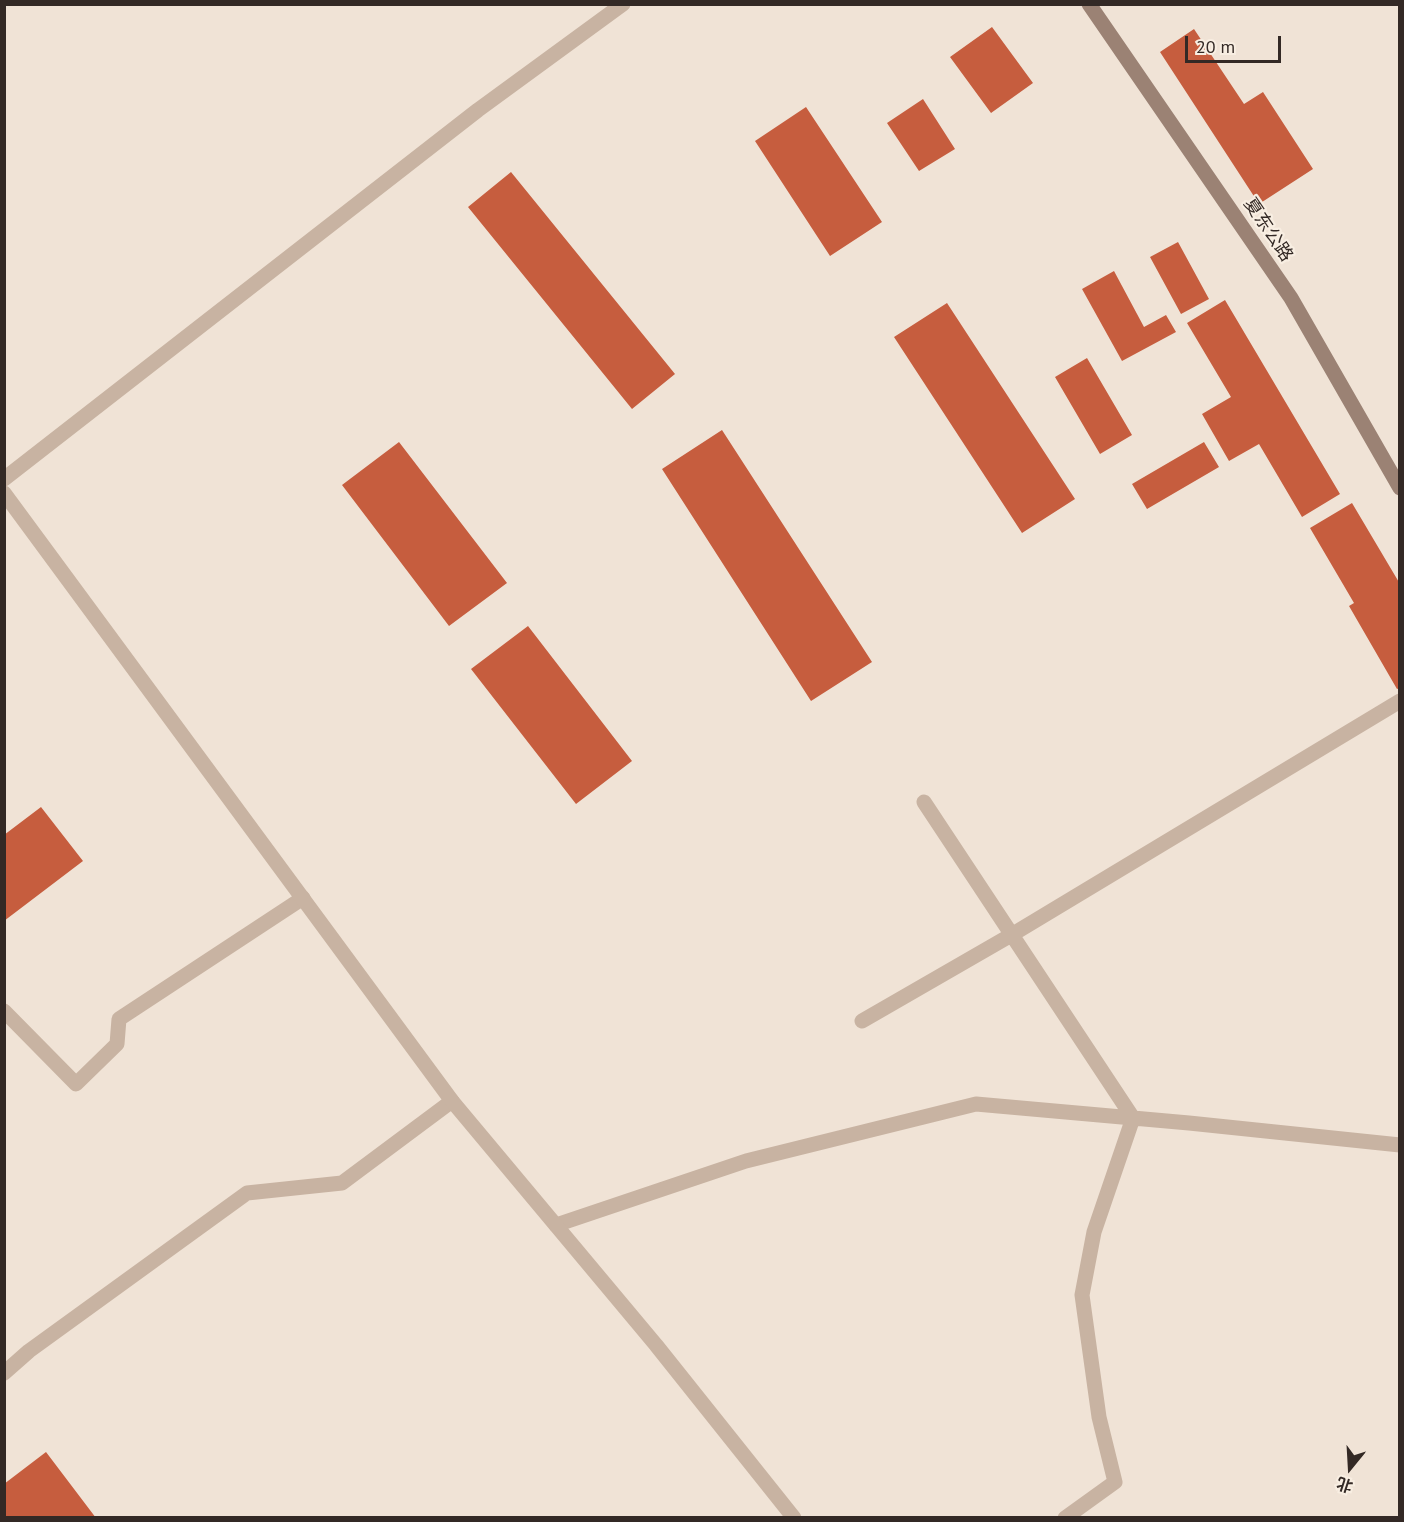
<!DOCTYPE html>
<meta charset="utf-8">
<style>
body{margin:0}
#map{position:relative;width:1404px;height:1522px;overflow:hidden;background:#f0e3d6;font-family:"PT Sans","Noto Sans SC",sans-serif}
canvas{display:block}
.frame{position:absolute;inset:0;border:6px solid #332925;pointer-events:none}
.north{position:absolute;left:1320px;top:1438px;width:60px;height:60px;-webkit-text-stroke:4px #f8eee2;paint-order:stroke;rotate:198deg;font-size:16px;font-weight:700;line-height:24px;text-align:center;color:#332925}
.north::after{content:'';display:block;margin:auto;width:21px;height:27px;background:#332925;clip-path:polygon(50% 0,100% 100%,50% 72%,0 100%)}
.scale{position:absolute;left:1185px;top:36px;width:96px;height:27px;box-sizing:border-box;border:3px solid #332925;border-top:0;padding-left:8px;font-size:18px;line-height:21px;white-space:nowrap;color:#332925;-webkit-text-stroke:4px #f8eee2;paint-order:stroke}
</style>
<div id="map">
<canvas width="1404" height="1522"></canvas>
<div class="frame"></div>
<div class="north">北</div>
<div class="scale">20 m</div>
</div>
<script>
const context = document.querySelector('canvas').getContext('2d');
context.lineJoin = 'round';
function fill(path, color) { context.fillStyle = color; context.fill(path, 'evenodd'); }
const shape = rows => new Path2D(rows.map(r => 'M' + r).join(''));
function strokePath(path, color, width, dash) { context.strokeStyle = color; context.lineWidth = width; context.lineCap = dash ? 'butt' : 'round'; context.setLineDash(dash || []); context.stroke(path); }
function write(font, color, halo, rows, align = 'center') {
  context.font = font + ' "PT Sans","Noto Sans SC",sans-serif'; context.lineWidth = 4.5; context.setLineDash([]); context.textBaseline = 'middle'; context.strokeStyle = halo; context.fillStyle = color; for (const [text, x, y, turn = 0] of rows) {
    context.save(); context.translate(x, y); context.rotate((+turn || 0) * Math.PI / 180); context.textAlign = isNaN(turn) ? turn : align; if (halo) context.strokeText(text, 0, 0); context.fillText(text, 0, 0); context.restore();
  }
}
const building = shape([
 [992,27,1033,83,991,113,950,57],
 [1194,29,1244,104,1263,92,1313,169,1259,204,1160,52],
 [923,99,955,149,919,171,887,123],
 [806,107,882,222,830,256,755,141],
 [511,172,675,374,632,409,468,207],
 [1178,242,1209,299,1181,314,1150,257],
 [1114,271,1144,327,1166,315,1176,332,1122,361,1082,289],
 [1225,300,1340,494,1302,517,1259,444,1229,461,1202,414,1231,397,1187,323],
 [947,303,1075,499,1022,533,894,337],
 [1087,358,1132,435,1100,454,1055,377],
 [722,430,872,662,811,701,662,469],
 [399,442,507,583,449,626,342,485],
 [1204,442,1219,467,1147,509,1132,484],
 [1352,503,1400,584,1400,688,1397,689,1349,606,1354,603,1310,528],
 [528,626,632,761,576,804,471,669],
 [41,807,83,861,4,921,4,835],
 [46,1452,96,1518,4,1518,4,1484]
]);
const lane = shape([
 [924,802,1133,1118,1094,1232,1082,1295,1099,1417,1115,1482,1065,1518],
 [4,1011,76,1084,117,1044,119,1019,303,898],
 [862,1021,1013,934,1400,701],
 [556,1225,746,1161,976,1104,1189,1123,1400,1145],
 [4,1373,29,1351,247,1193,342,1183,452,1101]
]);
const street = shape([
 [4,479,478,110,623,4],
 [4,493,452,1101,656,1345,794,1518]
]);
const secondary = shape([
 [1089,4,1291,298,1400,488]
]);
const streetNames = [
 ["夏东公路",1268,230,56]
];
fill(building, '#c65d3e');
strokePath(lane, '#c8b3a2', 15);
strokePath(street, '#c8b3a2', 15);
strokePath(secondary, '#9b8274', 15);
write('18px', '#332925', '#f8eee2', streetNames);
</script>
